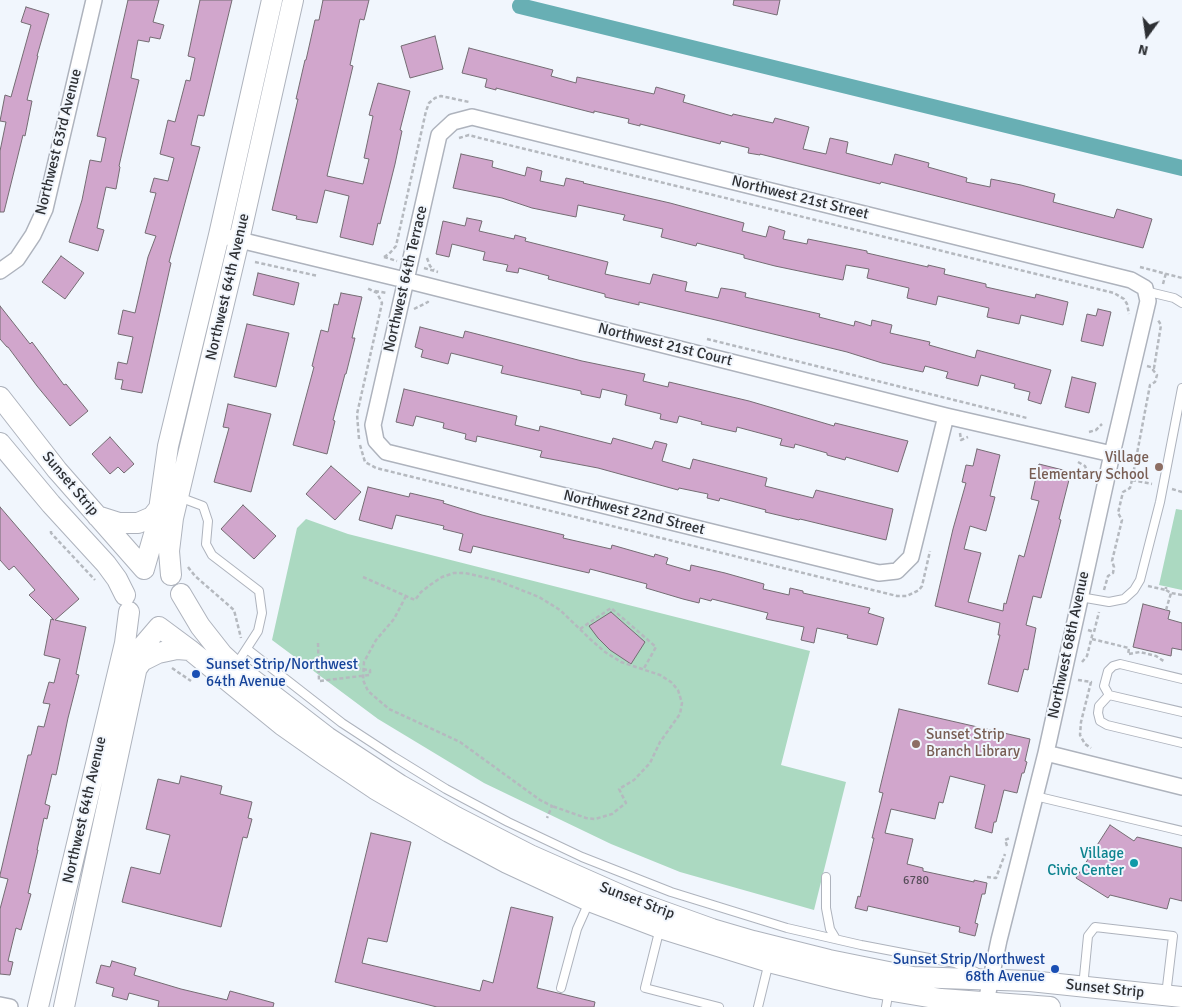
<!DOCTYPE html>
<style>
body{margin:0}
#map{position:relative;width:1182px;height:1007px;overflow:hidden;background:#f1f6fd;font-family:Signika,sans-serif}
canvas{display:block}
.north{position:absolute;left:1122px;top:10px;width:50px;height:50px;-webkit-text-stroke:4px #f1f6fd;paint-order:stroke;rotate:194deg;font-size:14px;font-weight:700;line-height:20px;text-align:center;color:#2e3034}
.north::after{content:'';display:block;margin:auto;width:18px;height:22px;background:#2e3034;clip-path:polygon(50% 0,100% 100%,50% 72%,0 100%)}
</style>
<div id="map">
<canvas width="1182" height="1007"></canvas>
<div class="north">N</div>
</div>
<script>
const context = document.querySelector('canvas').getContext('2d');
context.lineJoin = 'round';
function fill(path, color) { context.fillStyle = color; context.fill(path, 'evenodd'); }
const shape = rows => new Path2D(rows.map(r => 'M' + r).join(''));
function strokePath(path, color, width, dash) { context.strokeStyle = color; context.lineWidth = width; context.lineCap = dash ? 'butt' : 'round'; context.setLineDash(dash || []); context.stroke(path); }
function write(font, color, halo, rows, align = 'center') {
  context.font = font + ' Signika,sans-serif'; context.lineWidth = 4; context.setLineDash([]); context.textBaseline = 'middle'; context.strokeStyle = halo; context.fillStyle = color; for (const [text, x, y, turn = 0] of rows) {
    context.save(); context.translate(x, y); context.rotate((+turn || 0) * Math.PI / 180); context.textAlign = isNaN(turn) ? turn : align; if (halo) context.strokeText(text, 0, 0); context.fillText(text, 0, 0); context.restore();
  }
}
const green = shape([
 [1176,509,1182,510,1182,590,1159,585],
 [306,519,348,534,810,651,781,765,846,782,814,910,680,872,611,844,484,783,378,719,272,640,297,528]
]);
const canal = shape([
 [520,6,1182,168]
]);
const building = shape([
 [128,0,159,0,153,22,164,25,160,39,150,37,149,42,138,40,131,78,139,80,119,166,120,167,116,189,106,187,97,228,104,230,98,251,69,242,82,200,90,160,101,162,106,138,97,136,128,0],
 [200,0,232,0,204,116,198,115,191,145,200,147,169,262,171,263,142,393,121,389,123,380,115,379,118,362,127,364,133,337,118,334,123,310,135,313,148,257,156,236,145,233,156,193,150,192,154,178,168,181,174,158,160,154,168,120,175,122,186,80,190,81,195,58,188,56,200,0],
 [323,0,369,0,364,20,360,19,350,65,353,66,327,176,363,184,369,159,364,158,373,116,369,115,378,83,410,91,400,130,402,131,395,164,380,224,378,223,373,245,340,237,349,196,325,190,317,223,296,219,297,216,272,210,298,99,296,99,305,60,306,60,315,20,319,20,323,0],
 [734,0,780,0,777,15,733,5,734,0],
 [26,7,49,14,37,56,38,56,27,100,32,101,25,136,23,135,4,212,0,212,0,151,6,122,0,121,5,95,11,97,31,25,21,22,26,7],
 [435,36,443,69,410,78,401,46,435,36],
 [469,48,553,70,551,76,576,83,577,77,654,94,656,87,685,95,683,102,732,116,733,114,773,123,775,118,809,127,803,149,826,154,830,138,848,142,846,153,892,165,895,154,929,163,928,167,967,178,966,182,990,187,991,179,1021,185,1055,194,1053,202,1114,218,1117,209,1152,219,1143,248,881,182,880,184,760,154,760,155,748,153,749,148,721,141,720,144,640,124,640,126,628,123,629,119,594,111,594,113,496,88,496,90,485,87,487,79,462,73,469,48],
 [461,154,493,161,492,167,525,176,527,167,542,171,540,181,564,186,566,178,584,182,583,183,670,203,744,223,742,231,766,237,769,226,785,231,783,239,807,244,808,239,867,251,867,253,928,267,928,265,945,269,944,274,986,284,986,287,1035,298,1036,294,1068,302,1063,325,1021,315,1019,324,987,317,989,308,938,296,936,305,907,298,909,288,867,278,869,269,846,265,843,280,818,275,775,266,744,258,744,255,697,243,696,246,661,237,663,229,623,220,625,215,578,205,576,217,532,208,502,198,453,188,461,154],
 [467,218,482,221,479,231,514,239,515,235,526,238,525,241,608,262,605,274,650,284,653,274,687,282,685,291,718,298,721,288,734,290,746,293,745,297,820,314,819,317,854,326,855,321,871,326,872,320,892,325,890,333,930,342,929,345,975,358,977,350,1051,370,1041,404,1028,400,1030,392,1014,388,1015,384,981,375,978,386,946,378,948,372,925,366,923,372,882,363,847,352,720,321,639,302,639,305,605,297,605,294,548,279,549,276,519,268,518,273,506,271,508,265,483,260,485,252,452,244,449,257,436,254,443,221,465,226,467,218],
 [61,256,84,273,65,299,42,282,61,256],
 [258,273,299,283,294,305,253,295,258,273],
 [341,293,362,297,352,338,355,338,346,374,345,374,333,420,335,421,327,454,293,445,314,367,312,366,321,330,328,332,334,304,338,305,341,293],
 [0,306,30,344,32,342,64,385,66,384,88,411,70,426,37,386,8,347,7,347,0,339,0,306],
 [1098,309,1111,312,1103,346,1081,341,1087,314,1096,316,1098,309],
 [247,324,289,333,276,387,234,377,247,324],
 [420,327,463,338,465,331,582,361,645,374,643,381,668,387,669,382,749,401,834,426,835,423,908,441,898,472,846,457,845,460,827,455,827,453,795,444,794,448,780,445,782,439,737,427,736,432,701,424,702,422,679,416,677,423,660,419,661,414,625,405,627,395,602,389,600,398,581,394,581,391,501,373,503,366,451,353,448,364,421,357,423,350,415,347,420,327],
 [1072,377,1096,383,1089,413,1065,407,1072,377],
 [404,389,517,416,515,425,539,431,540,426,611,444,613,438,652,449,655,441,667,444,662,461,690,469,693,459,767,478,765,486,813,498,816,490,893,509,886,540,800,519,799,520,765,512,766,510,720,498,719,501,707,498,708,494,679,488,678,490,598,468,540,457,542,451,477,436,476,442,465,439,466,434,443,428,444,423,416,416,413,426,396,422,404,389],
 [228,404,271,414,251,492,214,482,229,428,223,427,228,404],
 [110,437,134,464,124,473,118,467,110,474,92,454,110,437],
 [977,449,1000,455,990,496,995,497,986,531,970,526,964,549,981,553,968,602,1003,611,1004,603,1006,604,1019,555,1024,557,1039,501,1031,499,1039,464,1071,472,1059,519,1061,520,1041,598,1033,596,1026,625,1036,628,1028,670,1024,669,1018,692,988,684,1000,635,998,635,1000,623,935,606,953,529,966,483,962,482,966,465,973,466,977,449],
 [331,466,361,492,335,520,306,494,331,466],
 [368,487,409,497,410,493,444,501,443,503,482,515,564,535,563,538,611,549,612,545,654,557,655,554,668,558,666,564,690,571,691,565,725,573,764,584,763,589,789,595,790,588,803,591,803,593,870,608,868,613,884,618,877,645,847,638,848,635,817,628,814,643,801,640,804,627,766,619,768,613,712,599,711,601,700,598,699,603,683,599,646,588,647,584,590,569,589,573,473,546,471,553,459,550,463,534,443,529,444,526,396,515,392,529,359,520,368,487],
 [243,505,276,536,254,559,221,529,243,505],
 [0,507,79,599,55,620,86,627,76,674,79,675,68,718,56,775,52,774,45,804,50,806,47,819,44,818,37,850,38,850,28,893,31,894,21,930,16,928,8,961,13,962,10,975,0,974,0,909,8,879,0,877,0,875,28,755,31,755,38,726,44,727,50,704,43,703,49,682,54,683,60,659,44,655,51,619,54,620,29,595,35,590,14,566,9,570,0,560,0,507],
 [1143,604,1170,611,1168,619,1182,623,1182,650,1172,648,1171,656,1133,647,1143,604],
 [611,612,645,642,631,664,610,650,598,638,589,626,611,612],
 [899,709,1030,739,1025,761,1027,762,1024,773,1022,773,1017,793,1004,790,996,822,994,822,992,833,975,828,985,785,950,776,943,803,939,802,935,819,891,809,885,833,913,839,907,864,923,868,923,871,974,882,974,880,987,883,985,894,982,894,975,923,978,924,975,936,959,932,960,927,868,906,867,911,855,908,858,896,860,897,874,838,872,838,883,793,879,792,899,709],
 [181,776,222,786,220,794,252,802,248,818,252,819,247,838,243,837,221,927,122,902,131,867,160,874,170,835,146,829,158,779,179,784,181,776],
 [1110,825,1134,841,1137,837,1182,848,1182,901,1170,898,1167,909,1110,895,1108,898,1076,878,1110,825],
 [371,833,411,842,387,942,368,938,362,963,480,991,483,980,493,983,511,907,553,917,537,988,595,1002,594,1007,437,1007,335,982,371,833],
 [112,961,136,968,134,975,181,989,227,1000,230,991,274,1003,273,1007,158,1007,159,1001,129,993,127,1000,112,996,114,988,96,983,101,965,110,967,112,961]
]);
const path = shape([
 [459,138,469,135,476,137,1114,293,1124,299,1127,304,1129,314],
 [384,257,397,261],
 [384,257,389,254,396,246,426,111,429,103,435,98,441,96,469,102],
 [427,258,430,266,434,270],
 [255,262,318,276],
 [1140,267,1182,278],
 [424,268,438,272],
 [1163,284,1166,273],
 [375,291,387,293],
 [414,309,428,302,427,302],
 [707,339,1027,418],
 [1147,366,1154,368,1161,325,1158,320],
 [1089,432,1096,430,1102,424],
 [960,433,961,440,968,437],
 [359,439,357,414,382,303,377,293,367,288],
 [360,445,365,462,376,468,897,596,907,596,919,590,922,586,930,551],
 [1078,462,1085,466,1090,479],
 [1132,480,1152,484],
 [1172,489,1182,492],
 [51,531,51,533,95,580],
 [188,567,195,576,234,610,241,638],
 [363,577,415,600,421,592,430,585,442,577,454,573,465,573,496,580,539,597,560,610,590,639,605,652,621,662,660,675,671,682,678,690,682,703,680,714,660,742,650,763,634,780,619,789,626,803,612,814,595,819,586,818,552,806],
 [1148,586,1166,590,1166,587],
 [1104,590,1108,576,1113,573,1114,567,1112,561,1122,520,1118,513,1123,492,1130,488,1132,480,1150,385,1155,382,1157,375,1153,370,1154,368],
 [1166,590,1171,593,1182,595],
 [406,596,394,619,376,640,364,662,363,680,368,691,389,709,460,742,540,800,552,806,547,818],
 [1166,610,1171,593],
 [580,629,611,608,656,647,643,670],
 [1088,630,1094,632,1099,612],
 [1092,639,1129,648,1128,655],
 [318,643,319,681,370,675,370,670,319,665],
 [1129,654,1140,652,1156,656,1165,662],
 [1082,662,1087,656,1093,632],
 [172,668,191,681],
 [1078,680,1091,682,1081,722,1080,735,1085,744,1091,748],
 [1007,846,1005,840,1010,838],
 [987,877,996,878,1005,854]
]);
const service = shape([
 [1145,291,1174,298,1182,303],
 [179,497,203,506,208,521,206,544,212,555,259,591,262,613,258,631,236,665],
 [1080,597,1109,602,1124,599,1134,590,1140,580,1160,502,1182,388],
 [247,649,342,723,394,757,446,789,508,822,582,857,671,892,787,928,861,945,955,963,976,972],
 [1182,679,1120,664,1113,666,1108,671,1104,686,1109,695,1182,712],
 [1109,695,1099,706,1098,713,1100,721,1107,725,1182,743],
 [1035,796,1182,831],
 [826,877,826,908,830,929,836,939],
 [660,928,645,988,719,1007],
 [1083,987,1088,936,1095,927,1173,936,1166,995],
 [561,988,577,929,589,902],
 [758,1007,769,962],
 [886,1007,889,990]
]);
const minor = shape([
 [219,235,405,280,946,416,1112,454],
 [0,271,17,259,33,235,45,209,94,0],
 [946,416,911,557,897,571,879,573,386,452,376,441,373,425,439,135,453,122,472,117,1131,280,1145,288,1148,301,1112,454,1046,753,999,940,986,1002,983,1007],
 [1046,753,1182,787],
 [0,1005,10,1007]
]);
const tertiary = shape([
 [0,397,57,470,144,569],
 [0,443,51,504,106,564,117,579,125,595],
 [97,516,119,523,138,523,152,517,160,507],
 [144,569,157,524,168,446,219,235,272,0],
 [171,575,169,551,173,518,239,240,293,0],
 [181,594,200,626,222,654,235,666,327,737,400,785,456,817,530,855,634,901,712,929,753,941,829,960,913,977,1030,981,1182,997],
 [159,627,190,650,282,725,326,756,375,789,449,832,507,863,589,901,660,928,769,962,836,979,875,988,941,999,1050,1007],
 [137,668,142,661,158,653,177,649,190,650],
 [38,1007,125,643,129,612],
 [64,1007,141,648,159,627]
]);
const markers = [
 [1159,467,5,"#8d6e63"],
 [196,674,5,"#1a4fb4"],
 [916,744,5,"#8d6e63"],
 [1134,863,5,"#0f9aa8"],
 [1055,969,5,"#1a4fb4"]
];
const numberNames = [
 ["6780",916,881]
];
const streetNames = [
 ["Northwest 63rd Avenue",59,142,-76],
 ["Northwest 21st Street",800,198,14],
 ["Northwest 64th Terrace",406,279,-77],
 ["Northwest 64th Avenue",228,287,-77],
 ["Northwest 21st Court",665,345,14],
 ["Sunset Strip",70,484,50],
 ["Northwest 22nd Street",634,513,14],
 ["Northwest 68th Avenue",1069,645,-78],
 ["Northwest 64th Avenue",85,810,-77],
 ["Sunset Strip",637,901,21],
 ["Sunset Strip",1105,989,6]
];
const educationNames = [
 ["Village",1149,458],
 ["Elementary School",1149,475],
 ["Sunset Strip",926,735,"left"],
 ["Branch Library",926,752,"left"]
];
const transitNames = [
 ["Sunset Strip/Northwest",206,665],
 ["64th Avenue",206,682],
 ["Sunset Strip/Northwest",1045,960,"right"],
 ["68th Avenue",1045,977,"right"]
];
const cultureNames = [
 ["Village",1124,854],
 ["Civic Center",1124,871]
];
fill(green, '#abd9c1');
strokePath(canal, '#68afb4', 16);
fill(building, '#d1a6cc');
strokePath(building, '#746c73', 1);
strokePath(service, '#aeb3bd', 10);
strokePath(minor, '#aeb3bd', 18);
strokePath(tertiary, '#aeb3bd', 22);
strokePath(path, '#b5b9bf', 2.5, [4, 2.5]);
strokePath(service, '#fff', 8);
strokePath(minor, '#fff', 15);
strokePath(tertiary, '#fff', 20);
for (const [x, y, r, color] of markers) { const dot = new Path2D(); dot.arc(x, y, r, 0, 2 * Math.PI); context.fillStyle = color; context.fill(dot); strokePath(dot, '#f1f6fd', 2); }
write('12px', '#574e5a', null, numberNames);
write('15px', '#2e3034', '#f1f6fd', streetNames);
write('15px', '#785e54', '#f1f6fd', educationNames, 'right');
write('15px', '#164399', '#f1f6fd', transitNames, 'left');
write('15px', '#0d838f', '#f1f6fd', cultureNames, 'right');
</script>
